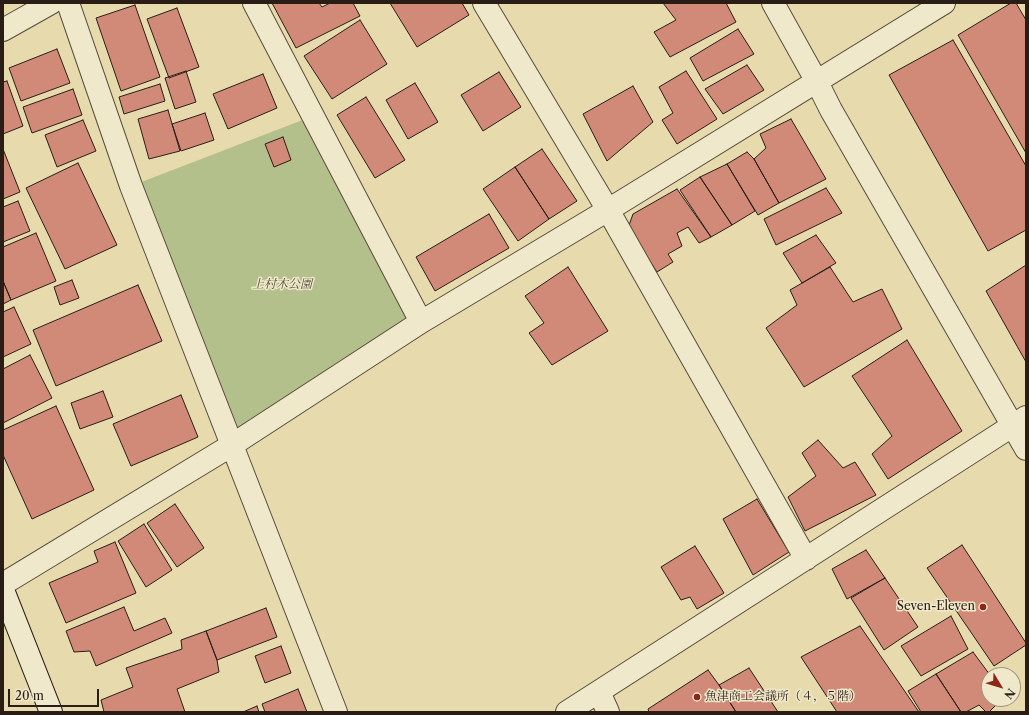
<!DOCTYPE html>
<meta charset="utf-8">
<style>
body{margin:0}
#map{position:relative;width:1029px;height:715px;overflow:hidden;background:#e7dbae;font-family:"Libre Caslon Text",serif}
canvas{display:block}
.frame{position:absolute;inset:0;border:4px solid #291d16;pointer-events:none}
.north{position:absolute;left:981px;top:667px;width:40px;height:40px;box-sizing:border-box;background:#efe8ca;border:1px solid #a09782;border-radius:50%;rotate:128deg;font-size:11px;font-weight:700;line-height:16px;text-align:center;color:#291d16}
.north::after{content:'';display:block;margin:auto;width:14px;height:18px;background:#8f2418;clip-path:polygon(50% 0,100% 100%,50% 72%,0 100%)}
.scale{position:absolute;left:8px;top:689px;width:91px;height:18px;box-sizing:border-box;border:2px solid #291d16;border-top:0;padding-left:5px;font-size:12px;line-height:14px;white-space:nowrap;color:#291d16;-webkit-text-stroke:3px #efe8ca;paint-order:stroke}
</style>
<div id="map">
<canvas width="1029" height="715"></canvas>
<div class="frame"></div>
<div class="north">N</div>
<div class="scale">20 m</div>
</div>
<script>
const context = document.querySelector('canvas').getContext('2d');
context.lineJoin = 'round';
function fill(path, color) { context.fillStyle = color; context.fill(path, 'evenodd'); }
const shape = rows => new Path2D(rows.map(r => 'M' + r).join(''));
function strokePath(path, color, width, dash) { context.strokeStyle = color; context.lineWidth = width; context.lineCap = dash ? 'butt' : 'round'; context.setLineDash(dash || []); context.stroke(path); }
function write(font, color, halo, rows, align = 'center') {
  context.font = font + ' "Libre Caslon Text","Noto Serif JP",serif'; context.lineWidth = 3; context.setLineDash([]); context.textBaseline = 'middle'; context.strokeStyle = halo; context.fillStyle = color; for (const [text, x, y, turn = 0] of rows) {
    context.save(); context.translate(x, y); context.rotate((+turn || 0) * Math.PI / 180); context.textAlign = isNaN(turn) ? turn : align; if (halo) context.strokeText(text, 0, 0); context.fillText(text, 0, 0); context.restore();
  }
}
const green = shape([
 [313,116,421,322,232,445,131,186]
]);
const building = shape([
 [272,3,319,3,322,7,330,3,353,3,360,16,296,48,272,3],
 [390,3,462,3,469,15,417,47,390,3],
 [663,3,726,3,736,22,670,57,654,32,676,20,663,3],
 [1011,3,1016,3,1026,20,1026,153,958,35,1011,3],
 [135,5,160,77,121,91,96,18,135,5],
 [177,8,199,67,169,78,147,19,177,8],
 [360,20,387,64,332,99,304,56,360,20],
 [738,29,754,54,703,81,690,58,738,29],
 [953,40,1026,166,1026,230,988,251,889,75,953,40],
 [57,49,70,83,21,101,9,68,57,49],
 [747,65,764,90,723,114,705,89,747,65],
 [186,71,196,102,175,109,165,78,186,71],
 [686,71,717,119,677,144,662,120,673,113,659,87,686,71],
 [499,72,521,107,483,131,461,95,499,72],
 [263,74,277,108,228,129,213,94,263,74],
 [7,81,23,126,3,134,3,82,7,81],
 [415,83,438,122,408,139,386,100,415,83],
 [160,84,165,101,124,114,119,97,160,84],
 [633,86,653,122,607,161,583,114,633,86],
 [73,89,82,115,32,133,23,107,73,89],
 [366,97,405,160,375,178,337,115,366,97],
 [168,110,180,151,149,159,138,119,168,110],
 [205,113,214,140,181,151,172,124,205,113],
 [791,119,826,179,779,203,754,159,766,148,760,134,791,119],
 [83,120,96,151,57,167,45,135,83,120],
 [283,137,291,160,274,167,265,144,283,137],
 [3,149,20,192,3,199,3,149],
 [542,149,577,201,549,219,515,167,542,149],
 [747,152,754,159,779,203,758,215,727,164,747,152],
 [78,163,117,245,65,269,26,188,78,163],
 [727,164,755,211,732,225,700,177,727,164],
 [515,167,549,219,518,241,483,189,515,167],
 [700,177,732,225,711,237,680,190,700,177],
 [826,188,842,213,776,245,764,219,826,188],
 [677,189,711,237,699,243,688,227,677,233,682,246,668,254,673,262,657,272,628,228,633,214,677,189],
 [18,201,30,231,3,242,3,207,18,201],
 [489,214,509,248,435,291,416,257,489,214],
 [36,233,56,281,11,300,3,281,3,247,36,233],
 [816,235,836,263,802,283,783,253,816,235],
 [1026,265,1026,362,986,291,1026,265],
 [568,267,608,331,552,365,529,333,544,323,525,296,568,267],
 [830,267,853,302,882,289,902,329,804,387,766,328,797,305,790,290,830,267],
 [72,280,79,298,60,305,54,287,72,280],
 [3,281,11,300,3,304,3,281],
 [138,285,162,341,56,386,33,330,138,285],
 [14,307,31,344,3,357,3,312,14,307],
 [907,340,962,431,888,479,872,454,892,436,852,376,907,340],
 [30,355,52,398,3,423,3,369,30,355],
 [103,391,113,417,80,429,71,403,103,391],
 [181,395,198,437,131,466,113,424,181,395],
 [56,406,94,490,32,519,3,455,3,430,56,406],
 [818,440,843,468,855,462,876,495,805,531,788,497,816,476,802,453,818,440],
 [757,499,789,552,753,575,723,519,757,499],
 [175,504,204,548,177,567,147,523,175,504],
 [144,524,172,570,146,587,118,541,144,524],
 [115,542,136,593,66,623,49,583,98,562,94,551,115,542],
 [962,545,1026,643,1026,645,994,666,927,568,962,545],
 [695,546,724,593,697,609,690,597,681,600,661,567,695,546],
 [866,550,885,578,847,599,832,569,866,550],
 [885,578,918,627,884,650,851,598,885,578],
 [124,607,134,631,165,618,172,633,96,666,90,651,74,652,66,631,124,607],
 [266,608,277,637,217,660,206,631,266,608],
 [951,616,968,649,921,676,901,646,951,616],
 [860,626,919,712,837,712,801,657,860,626],
 [206,631,217,660,219,672,177,689,185,712,104,712,101,700,133,687,126,668,182,649,181,640,206,631],
 [281,646,291,673,265,683,255,656,281,646],
 [973,652,990,675,989,675,989,699,1002,699,989,712,986,712,979,705,966,712,961,712,936,674,973,652],
 [749,668,778,712,736,712,719,685,749,668],
 [708,670,719,685,736,712,649,712,648,709,708,670],
 [936,674,961,712,921,712,908,691,936,674],
 [298,689,307,712,265,712,262,704,298,689],
 [257,706,259,712,243,712,257,706]
]);
const minor = shape([
 [68,3,131,186,336,712],
 [254,3,313,116,421,322],
 [484,3,608,210,806,559],
 [3,584,232,445,421,322,608,210,944,3],
 [599,692,608,712],
 [567,712,1026,417]
]);
const tertiary = shape([
 [773,3,817,82,831,110,1026,449],
 [3,30,51,3]
]);
const secondary = shape([
 [3,590,51,712]
]);
const markers = [
 [983,607,4,"#8f2418"],
 [697,697,4,"#8f2418"]
];
const parkNames = [
 ["上村木公園",282,285]
];
const poiNames = [
 ["Seven-Eleven",975,607],
 ["魚津商工会議所（４，５階）",705,697,"left"]
];
fill(green, '#b4c08b');
fill(building, '#d18978');
strokePath(building, '#291d16', 1);
strokePath(minor, '#584c3c', 24);
strokePath(tertiary, '#584c3c', 24);
strokePath(secondary, '#291d16', 24);
strokePath(minor, '#efe8ca', 22);
strokePath(tertiary, '#efe8ca', 22);
strokePath(secondary, '#efe8ca', 22);
for (const [x, y, r, color] of markers) { const dot = new Path2D(); dot.arc(x, y, r, 0, 2 * Math.PI); context.fillStyle = color; context.fill(dot); strokePath(dot, '#efe8ca', 1.5); }
write('italic 12px', '#534e39', '#efe8ca', parkNames);
write('12px', '#291d16', '#efe8ca', poiNames, 'right');
</script>
